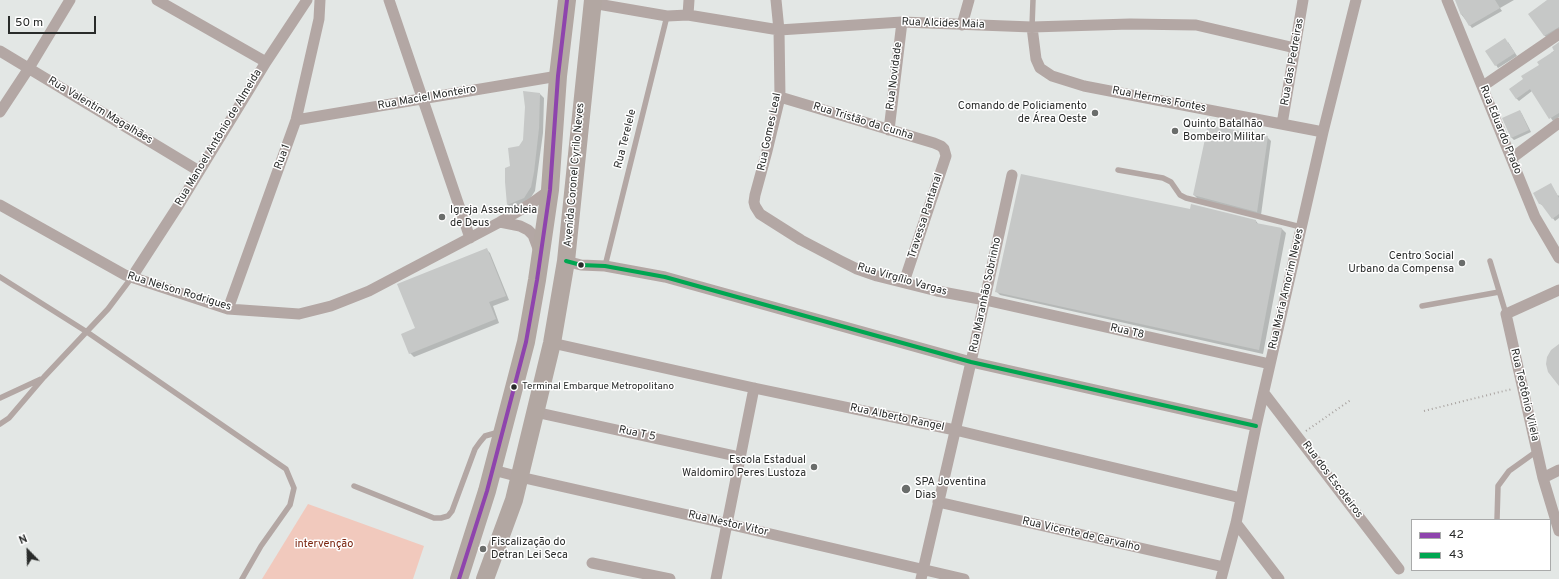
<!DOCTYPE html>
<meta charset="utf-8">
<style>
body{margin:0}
#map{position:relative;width:1559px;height:579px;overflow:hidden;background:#e3e7e5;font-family:Overpass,sans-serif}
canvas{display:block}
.legend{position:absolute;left:1411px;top:519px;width:140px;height:52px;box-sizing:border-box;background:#fff;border:1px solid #a9aaaa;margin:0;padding:5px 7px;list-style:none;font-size:12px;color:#292b2a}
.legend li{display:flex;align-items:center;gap:8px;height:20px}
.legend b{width:20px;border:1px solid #a9aaaa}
.north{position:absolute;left:8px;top:531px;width:40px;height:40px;-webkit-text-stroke:3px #fff;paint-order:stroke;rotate:337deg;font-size:11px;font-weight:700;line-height:16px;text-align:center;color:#292b2a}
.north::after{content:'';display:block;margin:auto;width:14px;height:18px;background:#292b2a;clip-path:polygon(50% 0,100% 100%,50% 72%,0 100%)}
.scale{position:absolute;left:8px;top:16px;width:88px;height:18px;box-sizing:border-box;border:2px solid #292b2a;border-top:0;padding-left:5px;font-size:12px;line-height:14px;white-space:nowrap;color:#292b2a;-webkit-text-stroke:3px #fff;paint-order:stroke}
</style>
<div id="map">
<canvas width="1559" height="579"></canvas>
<ul class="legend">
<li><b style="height:5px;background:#8e44ad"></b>42</li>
<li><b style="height:5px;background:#00a651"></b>43</li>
</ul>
<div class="north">N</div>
<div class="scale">50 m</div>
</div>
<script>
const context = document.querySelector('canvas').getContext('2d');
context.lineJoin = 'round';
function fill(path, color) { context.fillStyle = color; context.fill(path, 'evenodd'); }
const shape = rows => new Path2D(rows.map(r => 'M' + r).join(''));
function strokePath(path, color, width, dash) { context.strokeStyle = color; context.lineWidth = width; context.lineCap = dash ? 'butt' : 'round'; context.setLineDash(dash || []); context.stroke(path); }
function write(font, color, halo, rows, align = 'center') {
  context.font = font + ' Overpass,sans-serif'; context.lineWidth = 3; context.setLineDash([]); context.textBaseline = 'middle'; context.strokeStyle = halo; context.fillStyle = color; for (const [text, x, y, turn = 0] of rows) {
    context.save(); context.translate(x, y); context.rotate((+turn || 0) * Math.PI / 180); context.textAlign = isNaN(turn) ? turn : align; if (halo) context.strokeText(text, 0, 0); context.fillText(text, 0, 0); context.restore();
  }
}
const green = shape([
 [308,504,424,546,413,579,262,579]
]);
const shadow = shape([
 [1456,0,1514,0,1500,8,1502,11,1472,28,1461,14],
 [1549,0,1559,0,1559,31,1547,38,1544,35],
 [1508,42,1517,56,1498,68,1496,65],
 [1559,43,1559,117,1553,121,1532,91,1519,101,1516,98,1524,79,1552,54,1551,53,1555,50],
 [540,94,544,98,543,133,535,191,528,202,512,209,508,205,506,182,520,147,524,140],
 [1520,111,1522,114,1531,132,1514,140,1511,137],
 [1267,137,1271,141,1261,215,1198,199,1194,195],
 [1551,185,1558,196,1559,195,1559,218,1555,221,1544,206,1540,204],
 [1256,221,1259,225,1282,229,1286,233,1263,354,1000,295,996,291],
 [486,249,490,253,509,300,493,306,499,323,414,357,410,353,416,329]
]);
const building = shape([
 [1455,0,1495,0,1500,8,1469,26,1462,14,1461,15],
 [1547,0,1559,0,1559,27,1544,36,1528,14],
 [1505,38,1515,53,1495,66,1485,51],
 [1559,42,1559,113,1549,119,1530,89,1516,99,1509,89,1523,79,1521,76,1539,65,1537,62,1554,51,1552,47],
 [523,91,540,93,539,128,534,172,531,187,524,198,507,205,505,182,505,168,510,166,508,148,519,146,523,140,525,107],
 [1520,110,1529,130,1511,138,1502,118],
 [1208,125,1268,136,1257,212,1193,195],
 [1021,174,1190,209,1191,204,1256,220,1256,223,1282,228,1259,350,995,292],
 [1551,183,1559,198,1559,214,1552,219,1541,204,1539,204,1533,193],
 [487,248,506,296,489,302,496,319,409,354,401,334,415,328,397,284],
 [1559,344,1559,386,1548,372,1546,364,1547,357,1551,350]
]);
const path = shape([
 [1424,411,1512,389],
 [1306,431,1352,399]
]);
const service = shape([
 [1032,27,1033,0],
 [1118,170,1163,178,1171,182,1180,195,1186,198,1301,227],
 [1490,261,1506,314],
 [605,266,667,16],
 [0,277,87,332,286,469,294,488,290,505,261,546,242,579],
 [1422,306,1499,292],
 [0,398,41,379],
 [0,424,9,418,44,377,108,309,132,277],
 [354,486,434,518,441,518,448,516,452,511,475,449,480,442,485,436,499,432],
 [1497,520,1498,486,1509,471,1537,451]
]);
const minor = shape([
 [157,0,266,62],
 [389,0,470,238],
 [776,0,779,30,780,97,767,151,755,195,754,202,755,206,760,214,801,240,841,261,857,269,877,276,937,291,985,300,1270,364],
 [1447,0,1535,217,1559,258],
 [592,3,667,16,688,15,779,30,902,22,1032,27,1130,24,1196,25,1295,48],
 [688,15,689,0],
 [962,25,969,0],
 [1032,27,1036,59,1040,68,1052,76,1084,86,1323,132],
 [0,51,199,171],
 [1483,86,1559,34],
 [780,97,934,143,941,146,944,149,946,156,904,282],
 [0,112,29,68,70,0],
 [296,120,558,76],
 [1282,124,1303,0],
 [889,130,902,22],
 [1512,158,1559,123],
 [0,205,125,275,228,309,299,314,331,306,369,291,500,222,532,203,550,190],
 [500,222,520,226,528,230,533,235,539,251],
 [566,261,581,265,605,266,665,277,971,362,1256,426],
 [132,277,180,203,266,62,307,0],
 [1559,290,1506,314,1543,478,1559,531],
 [228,309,296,120,319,19,320,0],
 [552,343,754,388,955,430,1241,498],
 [1264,393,1399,569],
 [535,412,740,457],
 [493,470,520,477,728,524,964,579],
 [1543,478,1559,470],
 [938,502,1224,567],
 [1236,523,1279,579],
 [592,563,670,579],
 [716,579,754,388],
 [921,579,971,362,1012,175],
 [1221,579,1236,523,1256,426,1323,132,1356,0]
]);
const trunk = shape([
 [459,579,487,491,526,342,537,280,550,190,558,76,567,0],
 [485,579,514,500,552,343,566,261,593,0]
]);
const bus1 = shape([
 [459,579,487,491,526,342,537,280,550,190,558,76,567,0]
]);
const bus2 = shape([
 [566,261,581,265,605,266,665,277,971,362,1256,426]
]);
const markers = [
 [1095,113,4,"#6a6d6b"],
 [1175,131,4,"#6a6d6b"],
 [442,217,4,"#6a6d6b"],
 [1462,263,4,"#6a6d6b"],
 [581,265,3.5,"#292b2a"],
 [514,387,3.5,"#292b2a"],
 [814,467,4,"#6a6d6b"],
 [906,489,5,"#6a6d6b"],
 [483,549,4,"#6a6d6b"]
];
const busNames = [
 ["Terminal Embarque Metropolitano",522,387]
];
const streetNames = [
 ["Rua Alcides Maia",943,24,2],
 ["Rua das Pedreiras",1293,62,-80],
 ["Rua Novidade",895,76,-83],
 ["Rua Maciel Monteiro",427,98,-10],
 ["Rua Hermes Fontes",1159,100,11],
 ["Rua Valentim Magalhães",100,111,31],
 ["Rua Tristão da Cunha",863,122,17],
 ["Rua Eduardo Prado",1500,130,68],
 ["Rua Gomes Leal",770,132,-78],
 ["Rua Manoel Antônio de Almeida",219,138,-59],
 ["Rua Terelele",626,139,-76],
 ["Rua 1",283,157,-70],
 ["Avenida Coronel Cyrilo Neves",575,175,-85],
 ["Travessa Pantanal",926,216,-72],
 ["Rua Virgílio Vargas",902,280,16],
 ["Rua Maria Amorim Neves",1287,289,-77],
 ["Rua Nelson Rodrigues",179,292,17],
 ["Rua Maranhão Sobrinho",986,295,-78],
 ["Rua T8",1127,332,13],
 ["Rua Teotônio Vilela",1524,395,77],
 ["Rua Alberto Rangel",897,418,12],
 ["Rua T 5",637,434,12],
 ["Rua dos Escoteiros",1332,480,53],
 ["Rua Nestor Vitor",728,524,13],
 ["Rua Vicente de Carvalho",1081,535,13]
];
const poiNames = [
 ["Comando de Policiamento",1087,107,"right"],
 ["de Área Oeste",1087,120,"right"],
 ["Quinto Batalhão",1183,125],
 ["Bombeiro Militar",1183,138],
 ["Igreja Assembleia",450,211],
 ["de Deus",450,224],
 ["Centro Social",1454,257,"right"],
 ["Urbano da Compensa",1454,270,"right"],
 ["Escola Estadual",806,461,"right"],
 ["Waldomiro Peres Lustoza",806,474,"right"],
 ["SPA Joventina",915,483],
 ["Dias",915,496],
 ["Fiscalização do",491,543],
 ["Detran Lei Seca",491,556]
];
const parkNames = [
 ["intervenção",324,545]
];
fill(green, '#f1c9bd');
fill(shadow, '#0003');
fill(building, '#c6c8c7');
strokePath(path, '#a9a3a0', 2, [1, 3]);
strokePath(service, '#b3a7a4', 5.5);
strokePath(minor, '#b3a7a4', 11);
strokePath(trunk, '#b2a7a2', 18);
strokePath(bus1, '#8e44ad', 4);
strokePath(bus2, '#00a651', 4);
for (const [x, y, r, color] of markers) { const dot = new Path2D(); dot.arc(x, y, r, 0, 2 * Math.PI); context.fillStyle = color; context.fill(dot); strokePath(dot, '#fff', 1.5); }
write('10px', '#292b2a', '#fff', busNames, 'left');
write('11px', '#292b2a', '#fff', streetNames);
write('11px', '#292b2a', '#fff', poiNames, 'left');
write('11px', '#7a2510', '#fff', parkNames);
</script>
